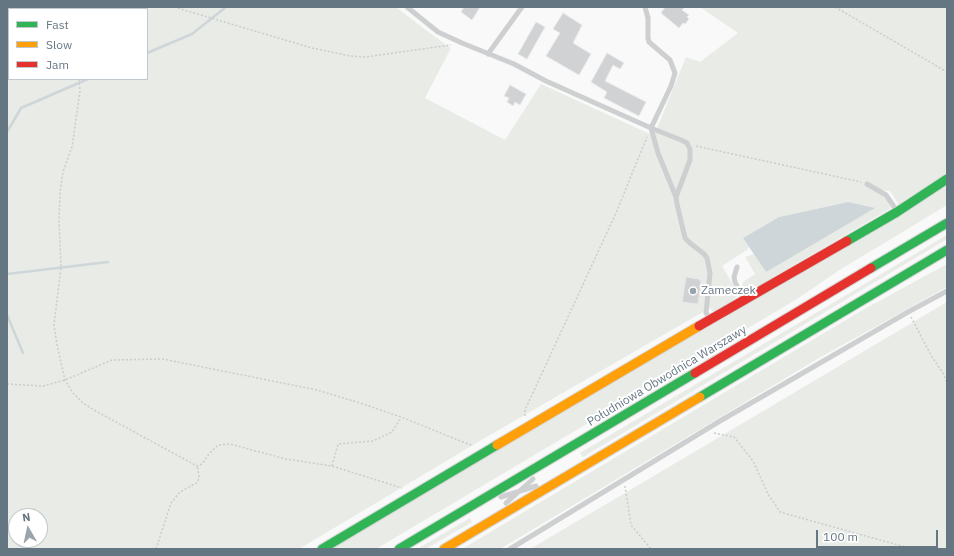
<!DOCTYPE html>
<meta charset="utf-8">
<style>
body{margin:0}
#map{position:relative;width:954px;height:556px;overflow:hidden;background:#f9f9f9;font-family:"IBM Plex Sans",sans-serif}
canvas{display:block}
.frame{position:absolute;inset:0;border:8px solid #657683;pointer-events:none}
.legend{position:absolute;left:8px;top:8px;width:140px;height:72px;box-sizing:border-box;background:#fff;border:1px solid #c1c8cd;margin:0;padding:5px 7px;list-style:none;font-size:12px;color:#657683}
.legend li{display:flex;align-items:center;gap:8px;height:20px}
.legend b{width:20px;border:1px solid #c1c8cd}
.north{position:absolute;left:8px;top:508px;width:40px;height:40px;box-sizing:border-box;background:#fff;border:1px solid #c1c8cd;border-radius:50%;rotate:351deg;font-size:11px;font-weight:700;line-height:16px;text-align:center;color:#657683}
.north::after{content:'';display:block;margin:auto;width:14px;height:18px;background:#99a4ac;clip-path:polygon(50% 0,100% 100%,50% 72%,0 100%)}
.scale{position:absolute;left:816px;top:530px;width:122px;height:18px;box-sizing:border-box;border:2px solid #657683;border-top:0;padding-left:5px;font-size:12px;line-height:14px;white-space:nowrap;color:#657683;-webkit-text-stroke:3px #fff;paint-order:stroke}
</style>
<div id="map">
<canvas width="954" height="556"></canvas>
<div class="frame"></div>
<ul class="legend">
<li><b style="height:5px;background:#30b455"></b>Fast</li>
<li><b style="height:5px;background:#ff9f0a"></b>Slow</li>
<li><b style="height:5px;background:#e5322d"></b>Jam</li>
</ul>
<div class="north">N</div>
<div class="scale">100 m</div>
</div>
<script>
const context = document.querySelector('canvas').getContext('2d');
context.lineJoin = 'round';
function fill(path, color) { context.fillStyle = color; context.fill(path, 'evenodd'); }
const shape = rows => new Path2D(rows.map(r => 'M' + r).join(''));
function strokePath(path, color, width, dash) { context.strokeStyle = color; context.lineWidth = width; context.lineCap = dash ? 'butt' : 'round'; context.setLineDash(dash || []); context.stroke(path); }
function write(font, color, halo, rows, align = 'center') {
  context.font = font + ' "IBM Plex Sans",sans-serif'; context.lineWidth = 4; context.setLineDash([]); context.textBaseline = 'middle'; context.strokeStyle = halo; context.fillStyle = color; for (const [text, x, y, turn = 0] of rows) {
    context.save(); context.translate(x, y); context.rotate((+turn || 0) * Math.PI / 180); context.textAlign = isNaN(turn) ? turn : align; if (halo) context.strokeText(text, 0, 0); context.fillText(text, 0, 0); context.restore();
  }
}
const green = shape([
 [69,7,396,7,427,31,451,48,425,98,505,140,541,84,654,136,686,57,700,62,738,33,700,7,947,7,947,174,899,205,890,191,876,190,888,201,891,208,746,293,742,288,743,282,755,274,745,257,754,254,766,272,848,202,779,217,743,238,749,247,747,250,722,266,739,295,715,314,710,308,483,439,299,549,7,549,7,25,9,25,9,79,147,79,147,9,69,9],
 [16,516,40,516,40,540,16,540],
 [947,183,947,205,838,271,797,299,376,549,327,549],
 [947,235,947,239,583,457,580,453],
 [947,264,947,287,819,358,500,549,462,549,861,311],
 [947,302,947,549,530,549,620,496],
 [470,518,472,522,426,549,417,549]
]);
const water = shape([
 [848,202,875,208,766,272,743,238,779,217]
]);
const stream = shape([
 [147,53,192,34,226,7],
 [7,132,21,108,88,79],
 [7,274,108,262],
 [7,315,23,353]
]);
const building = shape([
 [464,7,480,7,472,20,461,12,464,7],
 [665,7,685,7,682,10,689,15,687,17,689,19,685,24,683,23,679,28,661,13,665,7],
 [563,13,582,25,573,43,591,54,579,75,546,56,560,33,553,29,563,13],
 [536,22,545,27,527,59,518,54,536,22],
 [607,53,624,63,620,69,613,65,605,81,646,102,639,116,604,98,607,92,591,82,607,53],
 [510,85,526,94,520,105,515,102,513,106,507,102,509,98,504,96,510,85],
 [686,277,699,279,701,282,698,304,682,302,686,277]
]);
const path = shape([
 [74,7,74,9],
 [174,7,312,48,350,56,365,57,451,45],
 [835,7,947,72],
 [7,31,9,32],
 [79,79,80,91,72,147,63,172,60,193,59,221,61,267,54,325,57,345,65,380,73,393,83,403,94,410,197,466,202,464,209,454,218,445,230,444,286,459,332,466,402,488],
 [696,146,861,182],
 [911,317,932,357,943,373,947,383],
 [7,384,43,386,65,380,112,360,163,359,317,390,360,403,401,417,473,446],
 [525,416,525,410,616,213,647,137],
 [714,433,734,437,753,461,768,494,780,512,887,542,915,549],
 [332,466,338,444,373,441,392,432,401,418],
 [625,486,631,525,651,549],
 [156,549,171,503,180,492,198,482,199,475,197,466]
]);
const lane = shape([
 [407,7,438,32,462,43,514,64,546,81,651,128,658,153,676,197],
 [645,7,648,18,648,38,649,42,670,60,675,73,671,86,651,128,681,140,687,143,690,149,690,160,676,197,677,204,685,238,690,243,704,254,707,258,710,273,706,313,710,318],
 [488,54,522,7],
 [867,184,886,195,897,211],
 [737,267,734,277,735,282,744,300],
 [501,497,536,486],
 [506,503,533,479],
 [510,549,720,421,908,312,947,291]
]);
const fast = shape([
 [847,241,897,212,947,179],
 [871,268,947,223],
 [700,397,947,250],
 [322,549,497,445],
 [399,549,695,373]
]);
const slow = shape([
 [497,445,699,326],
 [444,549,700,397]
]);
const jam = shape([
 [699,326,847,241],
 [695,373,871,268]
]);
const markers = [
 [693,291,4,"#99a4ac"]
];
const poiNames = [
 ["Zameczek",701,291]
];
const streetNames = [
 ["Południowa Obwodnica Warszawy",667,376,-31]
];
fill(green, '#e8ebe6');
fill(water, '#ced6d9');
strokePath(stream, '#ced6d9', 2.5);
fill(building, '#d0d2d3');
strokePath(building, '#e8e8e8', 1);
strokePath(fast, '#d5d6d7', 11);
strokePath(slow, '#d5d6d7', 11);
strokePath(jam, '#d5d6d7', 11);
strokePath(path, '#cbcccd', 1.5, [2, 2]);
strokePath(lane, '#cecfd0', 5);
strokePath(fast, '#30b455', 9);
strokePath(slow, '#ff9f0a', 9);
strokePath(jam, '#e5322d', 9);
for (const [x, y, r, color] of markers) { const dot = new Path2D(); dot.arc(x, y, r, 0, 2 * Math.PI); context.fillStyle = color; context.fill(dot); strokePath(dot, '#fff', 1.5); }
write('12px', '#657683', '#fff', poiNames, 'left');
write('12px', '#657683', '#fff', streetNames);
</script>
